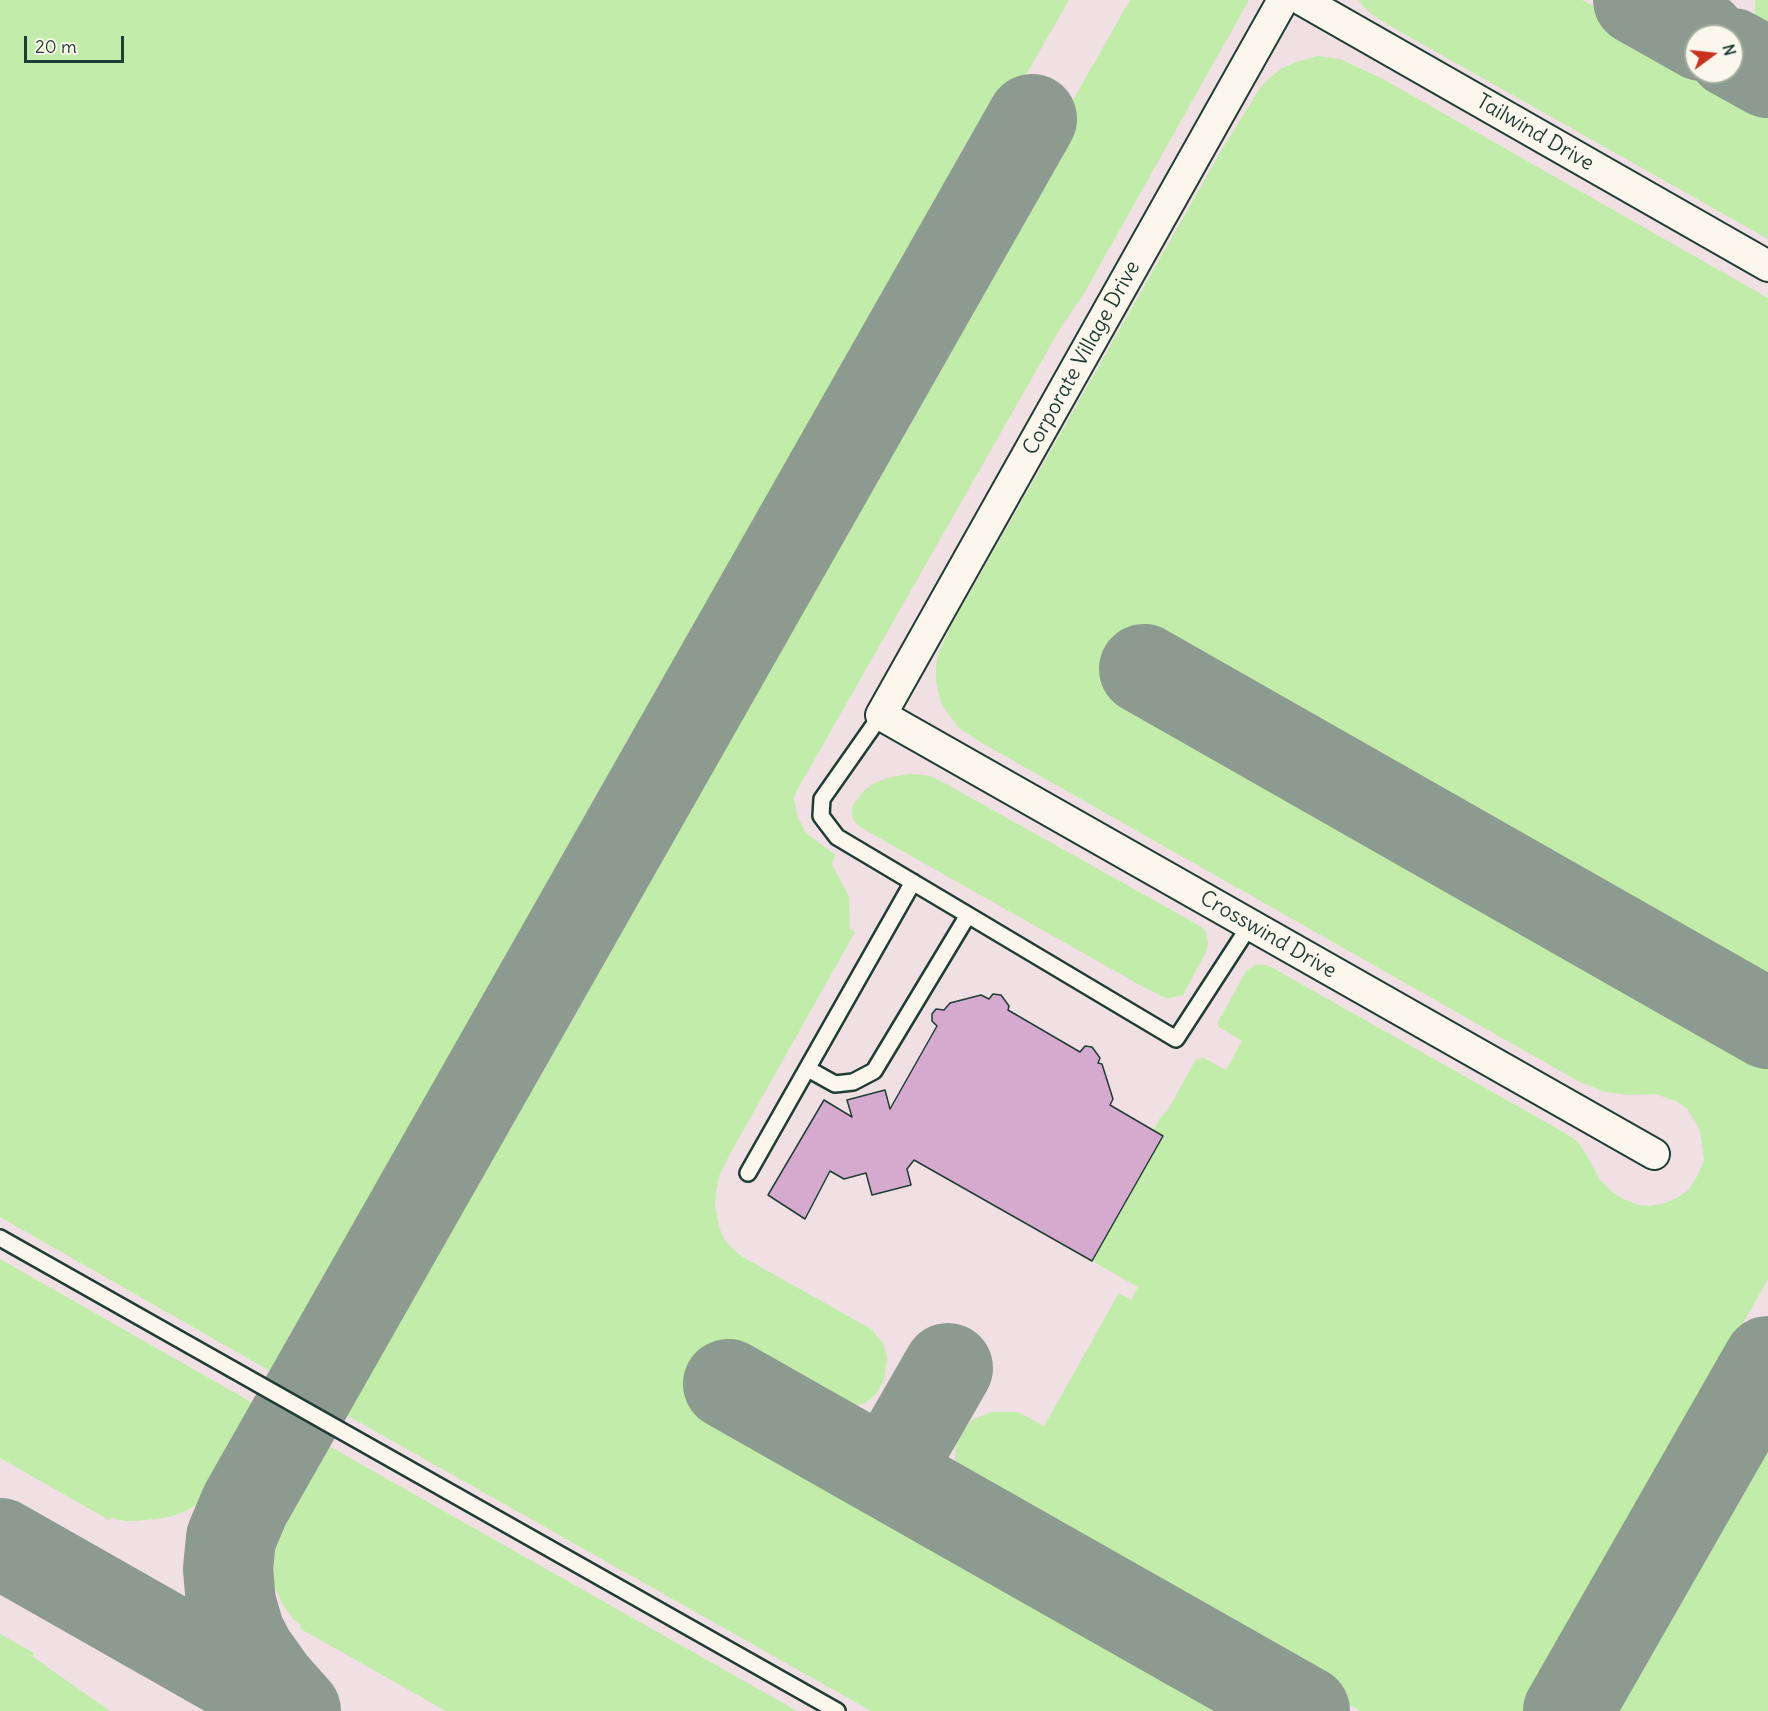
<!DOCTYPE html>
<style>
body{margin:0}
#map{position:relative;width:1768px;height:1711px;overflow:hidden;background:#fbf7ec;font-family:Delius,sans-serif}
canvas{display:block}
.north{position:absolute;left:1684px;top:24px;width:60px;height:60px;box-sizing:border-box;background:#fbf7ec;border:2px solid #a3ada2;border-radius:50%;rotate:75deg;font-size:16px;font-weight:700;line-height:24px;text-align:center;color:#1f3d34}
.north::after{content:'';display:block;margin:auto;width:21px;height:27px;background:#c8321e;clip-path:polygon(50% 0,100% 100%,50% 72%,0 100%)}
.scale{position:absolute;left:24px;top:36px;width:100px;height:27px;box-sizing:border-box;border:3px solid #1f3d34;border-top:0;padding-left:8px;font-size:18px;line-height:21px;white-space:nowrap;color:#1f3d34;-webkit-text-stroke:4px #fbf7ec;paint-order:stroke}
</style>
<div id="map">
<canvas width="1768" height="1711"></canvas>
<div class="north">N</div>
<div class="scale">20 m</div>
</div>
<script>
const context = document.querySelector('canvas').getContext('2d');
context.lineJoin = 'round';
function fill(path, color) { context.fillStyle = color; context.fill(path, 'evenodd'); }
const shape = rows => new Path2D(rows.map(r => 'M' + r).join(''));
function strokePath(path, color, width, dash) { context.strokeStyle = color; context.lineWidth = width; context.lineCap = dash ? 'butt' : 'round'; context.setLineDash(dash || []); context.stroke(path); }
function write(font, color, halo, rows, align = 'center') {
  context.font = font + ' Delius,sans-serif'; context.lineWidth = 4.5; context.setLineDash([]); context.textBaseline = 'middle'; context.strokeStyle = halo; context.fillStyle = color; for (const [text, x, y, turn = 0] of rows) {
    context.save(); context.translate(x, y); context.rotate((+turn || 0) * Math.PI / 180); context.textAlign = isNaN(turn) ? turn : align; if (halo) context.strokeText(text, 0, 0); context.fillText(text, 0, 0); context.restore();
  }
}
const built = shape([
 [0,0,1768,0,1768,1711,0,1711],
 [1696,36,1732,36,1732,72,1696,72]
]);
const green = shape([
 [0,0,1069,0,774,512,696,654,286,1374,275,1374,263,1367,0,1217],
 [1130,0,1249,0,1083,295,1061,327,796,792,794,798,797,816,806,833,835,855,832,864,849,897,850,929,855,932,730,1154,719,1176,716,1193,715,1205,719,1228,727,1243,741,1256,871,1329,883,1343,887,1357,884,1380,876,1394,865,1403,845,1409,838,1409,827,1406,824,1411,729,1357,703,1404,1245,1711,871,1711,343,1413,332,1402],
 [1358,0,1582,0,1696,65,1696,72,1709,72,1768,105,1768,239,1385,23,1369,12],
 [1755,0,1768,0,1768,49,1759,44,1762,37,1755,16],
 [1317,56,1340,59,1383,79,1768,298,1768,989,1758,984,1756,987,1137,637,1110,684,1730,1035,1729,1038,1768,1063,1768,1279,1523,1711,1361,1711,1350,1705,1348,1708,976,1497,958,1472,955,1457,956,1444,966,1426,974,1419,991,1412,1018,1412,1044,1426,1119,1293,1131,1300,1138,1287,1092,1261,1153,1131,1160,1118,1167,1111,1195,1061,1197,1059,1204,1058,1226,1070,1242,1041,1222,1029,1218,1026,1218,1022,1246,971,1255,965,1262,964,1271,967,1565,1133,1577,1141,1586,1154,1600,1180,1610,1190,1623,1199,1639,1205,1650,1206,1665,1203,1679,1197,1689,1189,1698,1175,1704,1160,1700,1131,1695,1121,1687,1109,1676,1101,1655,1094,1628,1095,1605,1092,1578,1081,982,743,960,729,946,712,940,700,936,680,936,667,938,654,951,626,1221,151,1260,88,1267,80,1281,69,1296,62],
 [909,774,926,775,939,780,1200,926,1206,932,1208,942,1207,950,1183,995,1171,998,1163,997,1145,988,860,827,853,820,852,811,854,803,866,789,874,783,891,777],
 [0,1259,258,1406,264,1414,234,1467,232,1466,214,1491,202,1501,186,1511,169,1517,138,1521,124,1521,111,1517,109,1520,0,1458],
 [1768,1434,1768,1711,1612,1711],
 [310,1441,320,1441,797,1711,446,1711,299,1628,301,1625,293,1619,283,1605,274,1586,269,1569,267,1534,270,1518,282,1495,280,1494],
 [0,1634,34,1653,33,1657,110,1711,0,1711]
]);
const taxiway = shape([
 [1638,0,1702,36],
 [1732,53,1768,73],
 [1144,669,1768,1024],
 [728,1384,1305,1711],
 [887,1474,948,1368],
 [0,1543,287,1706],
 [296,1711,272,1684,250,1653,240,1634,231,1603,228,1569,231,1538,245,1505,1032,119],
 [1568,1711,1768,1361]
]);
const building = shape([
 [993,994,1001,995,1009,1006,1008,1010,1080,1052,1085,1046,1092,1047,1100,1058,1098,1063,1102,1064,1113,1099,1110,1105,1163,1136,1092,1261,914,1160,907,1169,911,1185,872,1195,866,1173,844,1179,830,1171,805,1219,768,1195,824,1100,852,1117,847,1100,885,1090,890,1109,937,1026,932,1021,932,1014,936,1009,944,1010,950,1003,981,995,989,999,993,994]
]);
const service = shape([
 [881,715,822,799,821,816,837,837,1176,1039,1250,925],
 [808,1069,835,1084,853,1082,874,1071,968,915],
 [748,1173,913,882],
 [0,1238,837,1711]
]);
const minor = shape([
 [1283,0,881,715,1654,1154],
 [1302,0,1768,266]
]);
const streetNames = [
 ["Tailwind Drive",1535,133,30],
 ["Corporate Village Drive",1082,358,-61],
 ["Crosswind Drive",1268,935,30]
];
fill(built, '#f0e0e3');
fill(green, '#c1eca9');
strokePath(taxiway, '#8d9a90', 90);
fill(building, '#d5aace');
strokePath(building, '#1f3d34', 1.5);
strokePath(service, '#1f3d34', 20);
strokePath(minor, '#1f3d34', 34);
strokePath(service, '#fbf7ec', 15);
strokePath(minor, '#fbf7ec', 30);
write('21px', '#1f3d34', '#fbf7ec', streetNames);
</script>
